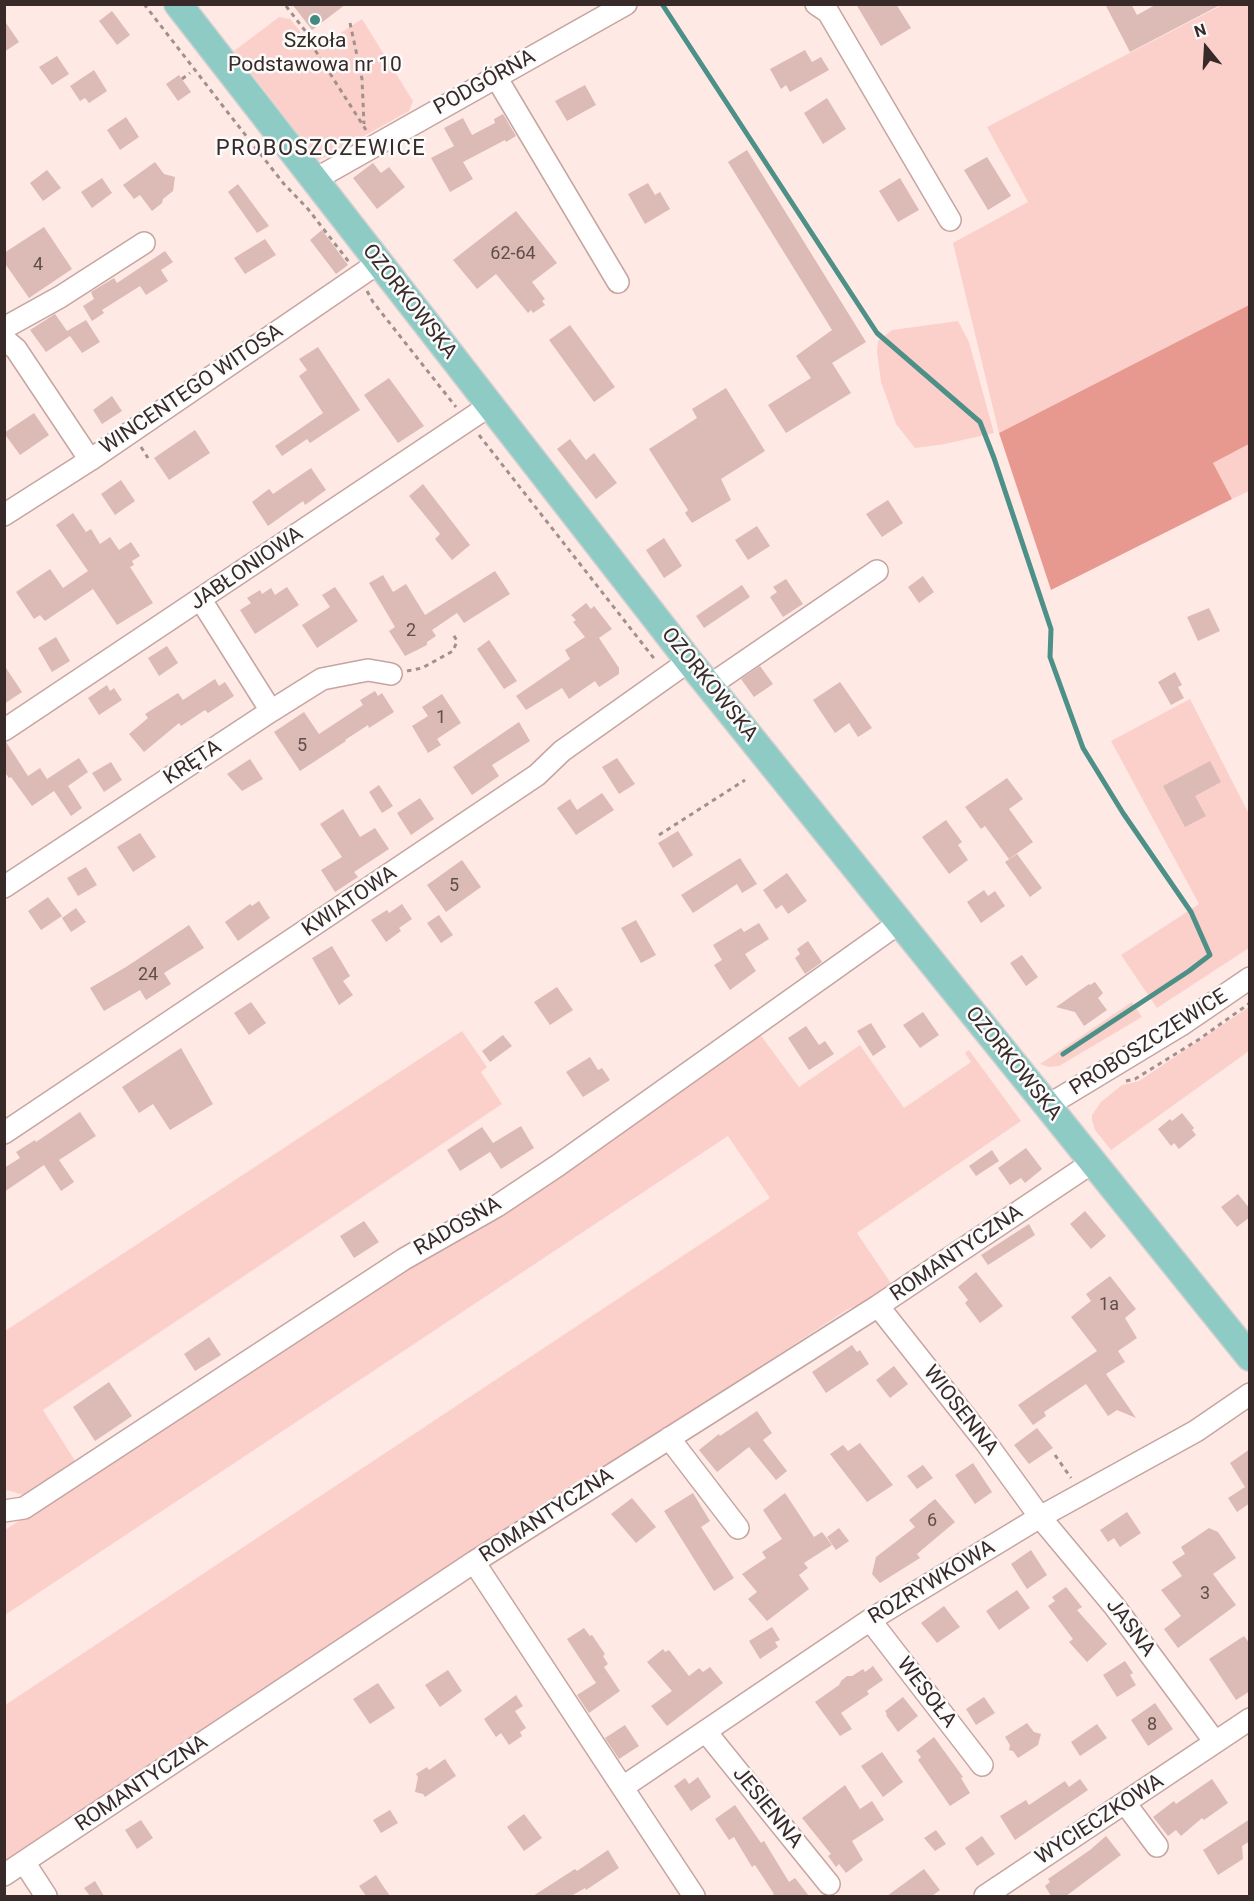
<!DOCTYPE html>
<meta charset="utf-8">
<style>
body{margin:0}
#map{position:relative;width:1254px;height:1901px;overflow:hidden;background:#fee9e5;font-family:Roboto,sans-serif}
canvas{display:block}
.frame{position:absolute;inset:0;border:6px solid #372a28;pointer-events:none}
.north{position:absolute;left:1176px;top:18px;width:60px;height:60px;-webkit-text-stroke:4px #fbfbfb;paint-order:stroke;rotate:342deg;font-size:16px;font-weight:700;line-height:24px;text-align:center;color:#372a28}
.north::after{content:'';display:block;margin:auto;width:21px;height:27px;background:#372a28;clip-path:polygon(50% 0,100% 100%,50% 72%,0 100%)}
</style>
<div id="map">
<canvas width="1254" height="1901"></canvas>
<div class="frame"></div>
<div class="north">N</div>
</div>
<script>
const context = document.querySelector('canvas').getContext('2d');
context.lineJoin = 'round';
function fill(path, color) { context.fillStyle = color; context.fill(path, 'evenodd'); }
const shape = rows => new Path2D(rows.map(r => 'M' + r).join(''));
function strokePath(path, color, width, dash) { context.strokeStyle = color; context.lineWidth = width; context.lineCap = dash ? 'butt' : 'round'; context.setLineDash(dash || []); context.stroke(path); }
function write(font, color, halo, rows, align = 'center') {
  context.font = font + ' Roboto,sans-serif'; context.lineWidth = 5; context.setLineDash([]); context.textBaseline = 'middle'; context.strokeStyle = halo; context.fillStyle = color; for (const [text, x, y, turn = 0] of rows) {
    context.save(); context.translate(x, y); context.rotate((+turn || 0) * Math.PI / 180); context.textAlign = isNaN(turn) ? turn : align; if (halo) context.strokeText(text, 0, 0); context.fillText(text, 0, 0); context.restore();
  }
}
const green = shape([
 [1222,5,1249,5,1249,305,999,433,953,243,1028,202,987,127],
 [279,17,290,19,311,45,319,47,362,19,413,101,409,111,326,157,318,160,234,51],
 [958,321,969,342,994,433,945,444,915,448,896,424,881,382,877,352,878,341,892,330],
 [1249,444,1249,491,1232,499,1213,463],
 [1190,699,1249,814,1249,948,1157,1008,1121,955,1199,904,1111,741],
 [1132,1002,1142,1017,1059,1066,1049,1067,1040,1064],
 [1249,1007,1249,1051,1111,1150,1095,1130,1092,1120,1092,1115,1101,1102,1122,1085,1139,1081],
 [462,1031,487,1067,481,1072,502,1104,43,1410,77,1464,26,1496,7,1490,5,1492,5,1331],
 [759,1033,799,1087,860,1045,904,1108,971,1062,965,1053,969,1050,1021,1121,857,1233,894,1288,879,1298,848,1309,5,1862,5,1705,770,1198,728,1136,5,1615,5,1530]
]);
const forest = shape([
 [1249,305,1249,444,1213,463,1232,499,1051,590,999,433]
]);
const stream = shape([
 [662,4,877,333,980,422,994,458,1051,629,1050,657,1083,748,1123,813,1191,912,1210,955,1189,971,1063,1054]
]);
const building = shape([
 [292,4,346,4,312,30],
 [856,4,896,4,911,28,881,46],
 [1105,4,1131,4,1137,15,1157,4,1222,4,1130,52],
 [112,11,130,35,117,45,99,21],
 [4,20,19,42,4,52],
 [805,50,812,62,821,57,829,70,790,92,786,85,781,89,770,69],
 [57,56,69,74,52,85,39,67],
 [94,70,107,91,89,103,85,98,80,101,70,86],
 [179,75,191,92,178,101,166,84],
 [585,85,596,105,567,121,555,101],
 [827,98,846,129,823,144,804,113],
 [503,114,516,136,506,142,505,140,463,162,473,179,450,192,431,158,454,146,444,128,463,118,472,135,495,123,494,119],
 [126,117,139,137,120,150,107,130],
 [747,150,866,342,832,363,851,393,786,433,768,405,811,378,796,356,832,330,728,162],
 [987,157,1011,196,988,210,964,170],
 [155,162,164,174,175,177,173,191,163,199,162,203,152,211,140,195,134,199,123,185],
 [373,163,381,173,389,167,405,187,377,209,353,178],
 [47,170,61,188,43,201,30,183],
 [102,178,112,193,92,208,81,192],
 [900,178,919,210,898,222,879,191],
 [648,183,655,195,660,192,670,209,645,224,628,194],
 [238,184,269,226,257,233,228,192],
 [516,211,557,263,532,282,545,299,542,301,545,305,533,313,531,310,528,313,496,274,477,289,453,260],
 [44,227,72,269,29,298,4,262,4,253],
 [322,230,348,265,336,274,310,240],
 [265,239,276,255,245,274,234,258],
 [165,251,173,262,161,270,168,281,146,295,140,286,102,310,104,313,92,321,83,306,94,299,91,292,114,278,117,283],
 [55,314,67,331,86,320,100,342,82,353,70,336,46,352,30,330],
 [570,325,615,387,594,402,549,340],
 [318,347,360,410,310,443,307,439,282,456,275,446,323,413,299,376,307,370,299,359],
 [389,378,424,426,398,443,364,395],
 [726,388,765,451,721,479,731,500,692,523,685,513,688,510,649,449,697,418,692,409],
 [112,396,122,411,102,424,93,410],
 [34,413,49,435,20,455,4,433],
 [195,430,210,453,169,480,154,458],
 [570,439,586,460,594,453,617,483,596,499,557,449],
 [311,468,326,490,305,505,303,501,268,526,252,502,269,489,273,494],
 [121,480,135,501,115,515,101,494],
 [423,484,470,545,452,560,435,539,440,534,409,496],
 [888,500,903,523,882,537,866,514],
 [73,513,86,532,91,529,100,544,110,537,119,550,131,542,140,556,132,561,134,565,130,567,153,603,117,625,93,589,45,621,40,615,34,619,16,592,50,569,63,588,88,571,56,525],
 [757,526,770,546,748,560,735,540],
 [664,538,682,566,664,578,646,550],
 [495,571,510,594,464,623,457,613,432,630,436,636,427,642,427,645,405,656,389,631,395,627,369,583,383,575,393,592,406,584,425,615],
 [923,576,934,592,919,603,908,587],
 [786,579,803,604,783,617,770,597,777,592,773,587],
 [742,585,750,597,704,628,696,616],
 [287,587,299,605,255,634,240,610,251,603,247,598,260,590,262,594,271,588,275,595],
 [335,587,358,621,317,648,302,625,330,607,322,595],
 [586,603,591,609,594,606,612,629,599,638,619,668,619,674,599,687,595,681,569,699,562,688,526,710,516,696,570,659,565,650,585,637,573,622,576,620,571,615],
 [1209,608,1220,631,1198,641,1187,617],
 [56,637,70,661,52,672,38,648],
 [489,640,517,681,504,689,477,649],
 [167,646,178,663,159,676,148,658],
 [4,665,22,692,4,704],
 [760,666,773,684,754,697,741,679],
 [1175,672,1182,685,1178,687,1184,698,1171,705,1158,682],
 [215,679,219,686,225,682,234,696,208,713,205,710,181,726,179,723,144,752,129,734,148,718,145,714,178,693,183,700],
 [840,682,872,728,858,737,849,723,835,733,813,700],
 [107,685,110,691,114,688,122,700,99,715,88,698],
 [375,691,378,696,382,693,394,712,369,728,368,725,345,740,346,741,300,771,274,732,304,712,319,734,363,705,360,700],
 [442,694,461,723,437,739,441,745,428,753,412,726,428,716,422,707],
 [519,722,530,741,492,765,499,776,472,795,453,767],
 [6,742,28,776,40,768,47,779,79,758,88,772,68,786,82,808,71,816,54,791,32,806,11,777,9,778,4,771],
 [617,758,635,784,619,794,602,767],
 [250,759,263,779,242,791,227,774],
 [1210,761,1221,782,1195,796,1206,816,1185,827,1163,786],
 [111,762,122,780,104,792,92,773],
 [1007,778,1023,799,1009,809,1033,842,1009,859,985,826,981,829,965,807],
 [379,785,393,806,382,813,369,792],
 [602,793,614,810,576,835,557,808,570,799,577,810],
 [420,798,434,819,411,835,397,813],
 [343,809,360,837,375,828,389,849,354,872,358,877,335,892,321,870,342,857,320,824],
 [946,820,962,842,958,845,968,860,949,874,922,837],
 [678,831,693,855,673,868,658,843],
 [140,833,156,857,133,872,117,847],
 [1017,854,1042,888,1030,897,1005,862],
 [740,858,757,884,742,893,737,884,693,913,681,895],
 [462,860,481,887,446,912,427,885],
 [86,867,97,885,78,896,67,878],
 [787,873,807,901,788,914,782,905,776,909,763,890],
 [984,890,988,896,995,891,1005,906,981,923,967,902],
 [48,897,62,916,41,930,28,911],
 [259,901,270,918,238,941,225,922,250,904,252,906],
 [402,904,412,919,399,928,401,931,386,942,371,920,387,910,389,913],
 [76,908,86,922,71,932,62,918],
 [439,915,453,935,441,943,427,923],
 [636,920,656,955,641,963,621,928],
 [759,923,769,939,745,954,756,971,730,990,714,965,722,960,713,945,741,928,744,932],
 [189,925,204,948,164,973,171,984,146,1000,140,990,104,1011,90,988,126,967],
 [808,941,822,962,805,974,795,958,800,954,797,949],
 [332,946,350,976,343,981,353,995,339,1005,312,958],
 [1022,955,1038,977,1026,986,1010,963],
 [1095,982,1103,993,1098,998,1107,1010,1084,1026,1075,1012,1056,1007,1089,984,1090,985],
 [557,987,573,1010,550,1025,534,1002],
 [251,1002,266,1023,249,1035,234,1013],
 [923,1012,939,1035,920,1048,903,1025],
 [871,1023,886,1047,873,1056,857,1031],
 [806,1026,819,1045,825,1041,834,1054,809,1070,788,1038],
 [503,1035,512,1046,490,1062,482,1051],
 [181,1048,213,1104,170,1130,153,1104,139,1113,122,1087],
 [590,1057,598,1070,602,1068,610,1080,583,1097,566,1072],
 [80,1112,96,1136,59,1160,74,1182,61,1191,44,1165,4,1192,4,1168,20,1158,16,1152,35,1140,36,1142],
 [1182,1113,1194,1128,1192,1130,1196,1135,1179,1149,1174,1143,1171,1146,1158,1129,1170,1119,1172,1121],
 [521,1126,534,1148,501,1169,490,1152,460,1171,447,1150,482,1127,493,1143],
 [1026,1148,1042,1169,1025,1183,1021,1178,1010,1185,998,1168],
 [992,1150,999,1161,976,1176,969,1166],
 [1238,1194,1250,1209,1250,1217,1237,1227,1221,1207],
 [1085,1211,1106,1236,1091,1249,1070,1224],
 [364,1221,379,1242,354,1258,340,1236],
 [1029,1224,1035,1235,988,1265,981,1255],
 [976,1272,1003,1306,980,1323,965,1303,968,1300,958,1287],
 [1110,1276,1136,1309,1125,1318,1137,1338,1118,1351,1125,1362,1106,1374,1136,1418,1117,1410,1108,1416,1086,1384,1044,1412,1046,1416,1033,1425,1018,1405,1097,1351,1071,1317,1091,1301,1086,1294],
 [209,1337,221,1355,195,1371,184,1354],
 [852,1345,857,1352,860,1350,869,1364,826,1393,812,1372],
 [894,1366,908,1384,890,1398,876,1380],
 [109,1382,132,1416,95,1441,73,1407],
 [757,1411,772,1433,763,1440,787,1471,776,1480,749,1447,717,1472,699,1450,719,1434,720,1436],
 [1037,1428,1053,1448,1029,1464,1014,1445],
 [860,1443,893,1485,867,1502,830,1454,843,1445,848,1451],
 [1250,1449,1250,1503,1237,1512,1228,1498,1245,1487,1230,1463],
 [973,1463,992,1492,975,1504,955,1475],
 [923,1465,933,1478,917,1489,907,1476],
 [693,1493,710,1521,701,1527,734,1578,714,1591,664,1511],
 [785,1493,814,1537,822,1532,832,1545,804,1563,808,1568,799,1575,809,1589,767,1621,748,1599,757,1592,742,1574,766,1558,762,1552,782,1539,763,1510],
 [632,1498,656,1527,636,1543,611,1514],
 [935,1499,955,1522,917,1554,920,1558,880,1583,872,1574,876,1557,915,1527,909,1520],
 [1127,1512,1141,1533,1120,1547,1114,1538,1108,1542,1100,1530],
 [839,1528,849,1541,836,1550,827,1537],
 [1209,1528,1218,1532,1236,1558,1213,1574,1236,1605,1178,1648,1164,1629,1181,1616,1161,1590,1182,1576,1172,1562,1185,1554,1181,1547],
 [1031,1550,1047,1575,1027,1589,1011,1564],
 [1066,1587,1082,1607,1077,1610,1107,1644,1087,1662,1069,1642,1073,1639,1048,1606,1055,1601,1052,1597],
 [1017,1590,1030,1608,999,1630,986,1611],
 [944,1606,960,1627,937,1643,921,1623],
 [772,1627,780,1640,775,1642,778,1647,760,1659,749,1641],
 [584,1628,590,1636,592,1635,605,1654,603,1656,608,1664,604,1667,620,1691,589,1713,577,1695,596,1683,567,1639],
 [1244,1636,1250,1644,1250,1691,1236,1700,1209,1659],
 [663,1649,665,1652,669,1650,689,1676,699,1668,703,1672,710,1667,723,1683,667,1726,651,1706,672,1691,647,1662],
 [1125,1661,1133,1673,1130,1675,1136,1685,1117,1697,1103,1675],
 [873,1666,883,1680,867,1691,869,1694,841,1713,852,1729,840,1736,815,1702,839,1685,841,1681,847,1676,852,1676,863,1669,865,1672],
 [448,1670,462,1691,440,1707,425,1685],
 [378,1683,395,1708,370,1724,353,1699],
 [516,1695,523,1706,515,1711,526,1728,520,1732,522,1736,509,1745,501,1733,496,1737,484,1719],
 [903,1697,918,1716,898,1732,886,1715,887,1714,885,1711],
 [984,1697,995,1713,976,1725,966,1709],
 [1155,1703,1173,1729,1148,1746,1131,1720],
 [1027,1723,1034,1732,1041,1734,1038,1745,1018,1758,1013,1751,1009,1750,1010,1745,1005,1737],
 [1097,1724,1107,1738,1080,1756,1071,1742],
 [625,1725,639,1746,619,1759,605,1738],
 [934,1737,963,1777,961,1778,970,1793,950,1806,918,1760,921,1757,916,1751],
 [882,1752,903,1782,883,1797,861,1766],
 [445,1759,456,1776,425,1797,423,1794,415,1792,418,1777,416,1774,427,1767,429,1770],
 [698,1777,711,1797,691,1811,674,1786,685,1778,689,1784],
 [1080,1779,1088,1790,1015,1840,1000,1816,1026,1800,1029,1805,1065,1781,1069,1787],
 [1212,1779,1228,1803,1204,1820,1202,1818,1181,1836,1176,1830,1168,1836,1153,1817,1174,1801,1176,1804],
 [845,1785,860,1809,872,1801,884,1820,852,1841,863,1860,846,1873,839,1864,836,1867,828,1856,831,1854,802,1818],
 [735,1805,761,1843,764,1841,789,1882,795,1878,809,1896,771,1896,774,1894,755,1865,752,1867,734,1837,729,1840,715,1819],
 [390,1810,398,1823,381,1833,373,1820],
 [524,1814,542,1838,524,1851,507,1827],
 [1250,1819,1250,1841,1242,1846,1243,1859,1218,1875,1203,1850],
 [141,1820,153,1838,137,1849,125,1830],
 [936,1830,946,1844,935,1851,924,1838],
 [982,1836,995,1854,977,1866,965,1848],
 [1106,1836,1121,1855,1066,1896,1051,1896,1045,1886,1050,1882,1048,1879,1090,1850],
 [608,1850,619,1868,586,1890,585,1888,571,1896,533,1896,575,1869,577,1871],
 [924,1869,940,1890,932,1896,887,1896],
 [376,1875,383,1886,390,1896,366,1896,359,1886],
 [95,1881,104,1896,90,1896,84,1888]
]);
const path = shape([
 [144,4,229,114,284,184,308,209,349,262],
 [286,6,313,41,315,50,366,130],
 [350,23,362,79,364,124],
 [182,79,190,73],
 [367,291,373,302,456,407],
 [479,435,656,661],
 [141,447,148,458],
 [407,671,422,668,453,651,457,641,453,634],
 [659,835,745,780],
 [1126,1081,1135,1079,1198,1040,1250,1003],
 [1055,1455,1071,1478]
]);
const minor = shape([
 [816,4,828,12,950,220],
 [496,77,618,282],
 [314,180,626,4],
 [4,328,60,297,144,243],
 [4,339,16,349,90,460],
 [4,515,90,460,378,263],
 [709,686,877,571],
 [271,711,322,679,368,670,391,674],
 [4,730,489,406],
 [4,887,271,711,201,600],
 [1047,1106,1181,1025,1250,978],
 [4,1133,537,775,562,751,689,661],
 [878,1306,987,1444,1040,1517,1115,1607,1215,1742],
 [669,1438,738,1528],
 [4,1511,24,1508,404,1259,497,1206,557,1166,899,923],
 [474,1562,694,1896],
 [870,1620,982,1765],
 [706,1732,829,1884],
 [623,1787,870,1620,1040,1517,1196,1431,1250,1394],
 [1125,1803,1157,1846],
 [24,1862,46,1896],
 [4,1875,474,1562,878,1306,1093,1162],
 [985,1896,1250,1719]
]);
const major = shape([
 [178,4,689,661,1250,1357]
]);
const markers = [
 [315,20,6,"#428981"]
];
const numberNames = [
 ["62-64",513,254],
 ["4",38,265],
 ["2",411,631],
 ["1",441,718],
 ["5",302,746],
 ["5",454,886],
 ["24",148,975],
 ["1a",1109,1305],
 ["6",932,1521],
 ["3",1205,1594],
 ["8",1152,1725]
];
const poiNames = [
 ["Szkoła",315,42],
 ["Podstawowa nr 10",315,66]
];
const streetNames = [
 ["PODGÓRNA",485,83,-29],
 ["OZORKOWSKA",409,302,52],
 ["WINCENTEGO WITOSA",192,390,-34],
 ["JABŁONIOWA",247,569,-34],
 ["OZORKOWSKA",709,685,51],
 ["KRĘTA",193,763,-33],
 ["KWIATOWA",350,902,-34],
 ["PROBOSZCZEWICE",1149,1043,-32],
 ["OZORKOWSKA",1013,1064,51],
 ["RADOSNA",458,1227,-30],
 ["ROMANTYCZNA",957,1254,-34],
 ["WIOSENNA",960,1411,52],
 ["ROMANTYCZNA",547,1516,-33],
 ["ROZRYWKOWA",932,1583,-31],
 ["JASNA",1130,1628,53],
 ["WESOŁA",926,1693,52],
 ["ROMANTYCZNA",142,1784,-34],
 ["JESIENNA",767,1808,51],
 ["WYCIECZKOWA",1100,1820,-33]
];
const neighbourhoodNames = [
 ["PROBOSZCZEWICE",321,149]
];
fill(green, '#fcd0ca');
fill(forest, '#e8998f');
strokePath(stream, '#4d9088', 5);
fill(building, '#dcbab5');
strokePath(minor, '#c6a5a1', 24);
strokePath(major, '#d3d0d0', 30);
strokePath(path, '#a2908d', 3, [4.5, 4.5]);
strokePath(minor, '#fff', 21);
strokePath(major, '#8ecbc5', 27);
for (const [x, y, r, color] of markers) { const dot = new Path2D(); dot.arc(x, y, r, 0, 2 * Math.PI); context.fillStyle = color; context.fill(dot); strokePath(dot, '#fbfbfb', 2); }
write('18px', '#604e4b', null, numberNames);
write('21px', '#372a28', '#fbfbfb', poiNames);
write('21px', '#372a28', '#fbfbfb', streetNames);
context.letterSpacing = '1.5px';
write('22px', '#372a28', '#fbfbfb', neighbourhoodNames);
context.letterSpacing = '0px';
</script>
